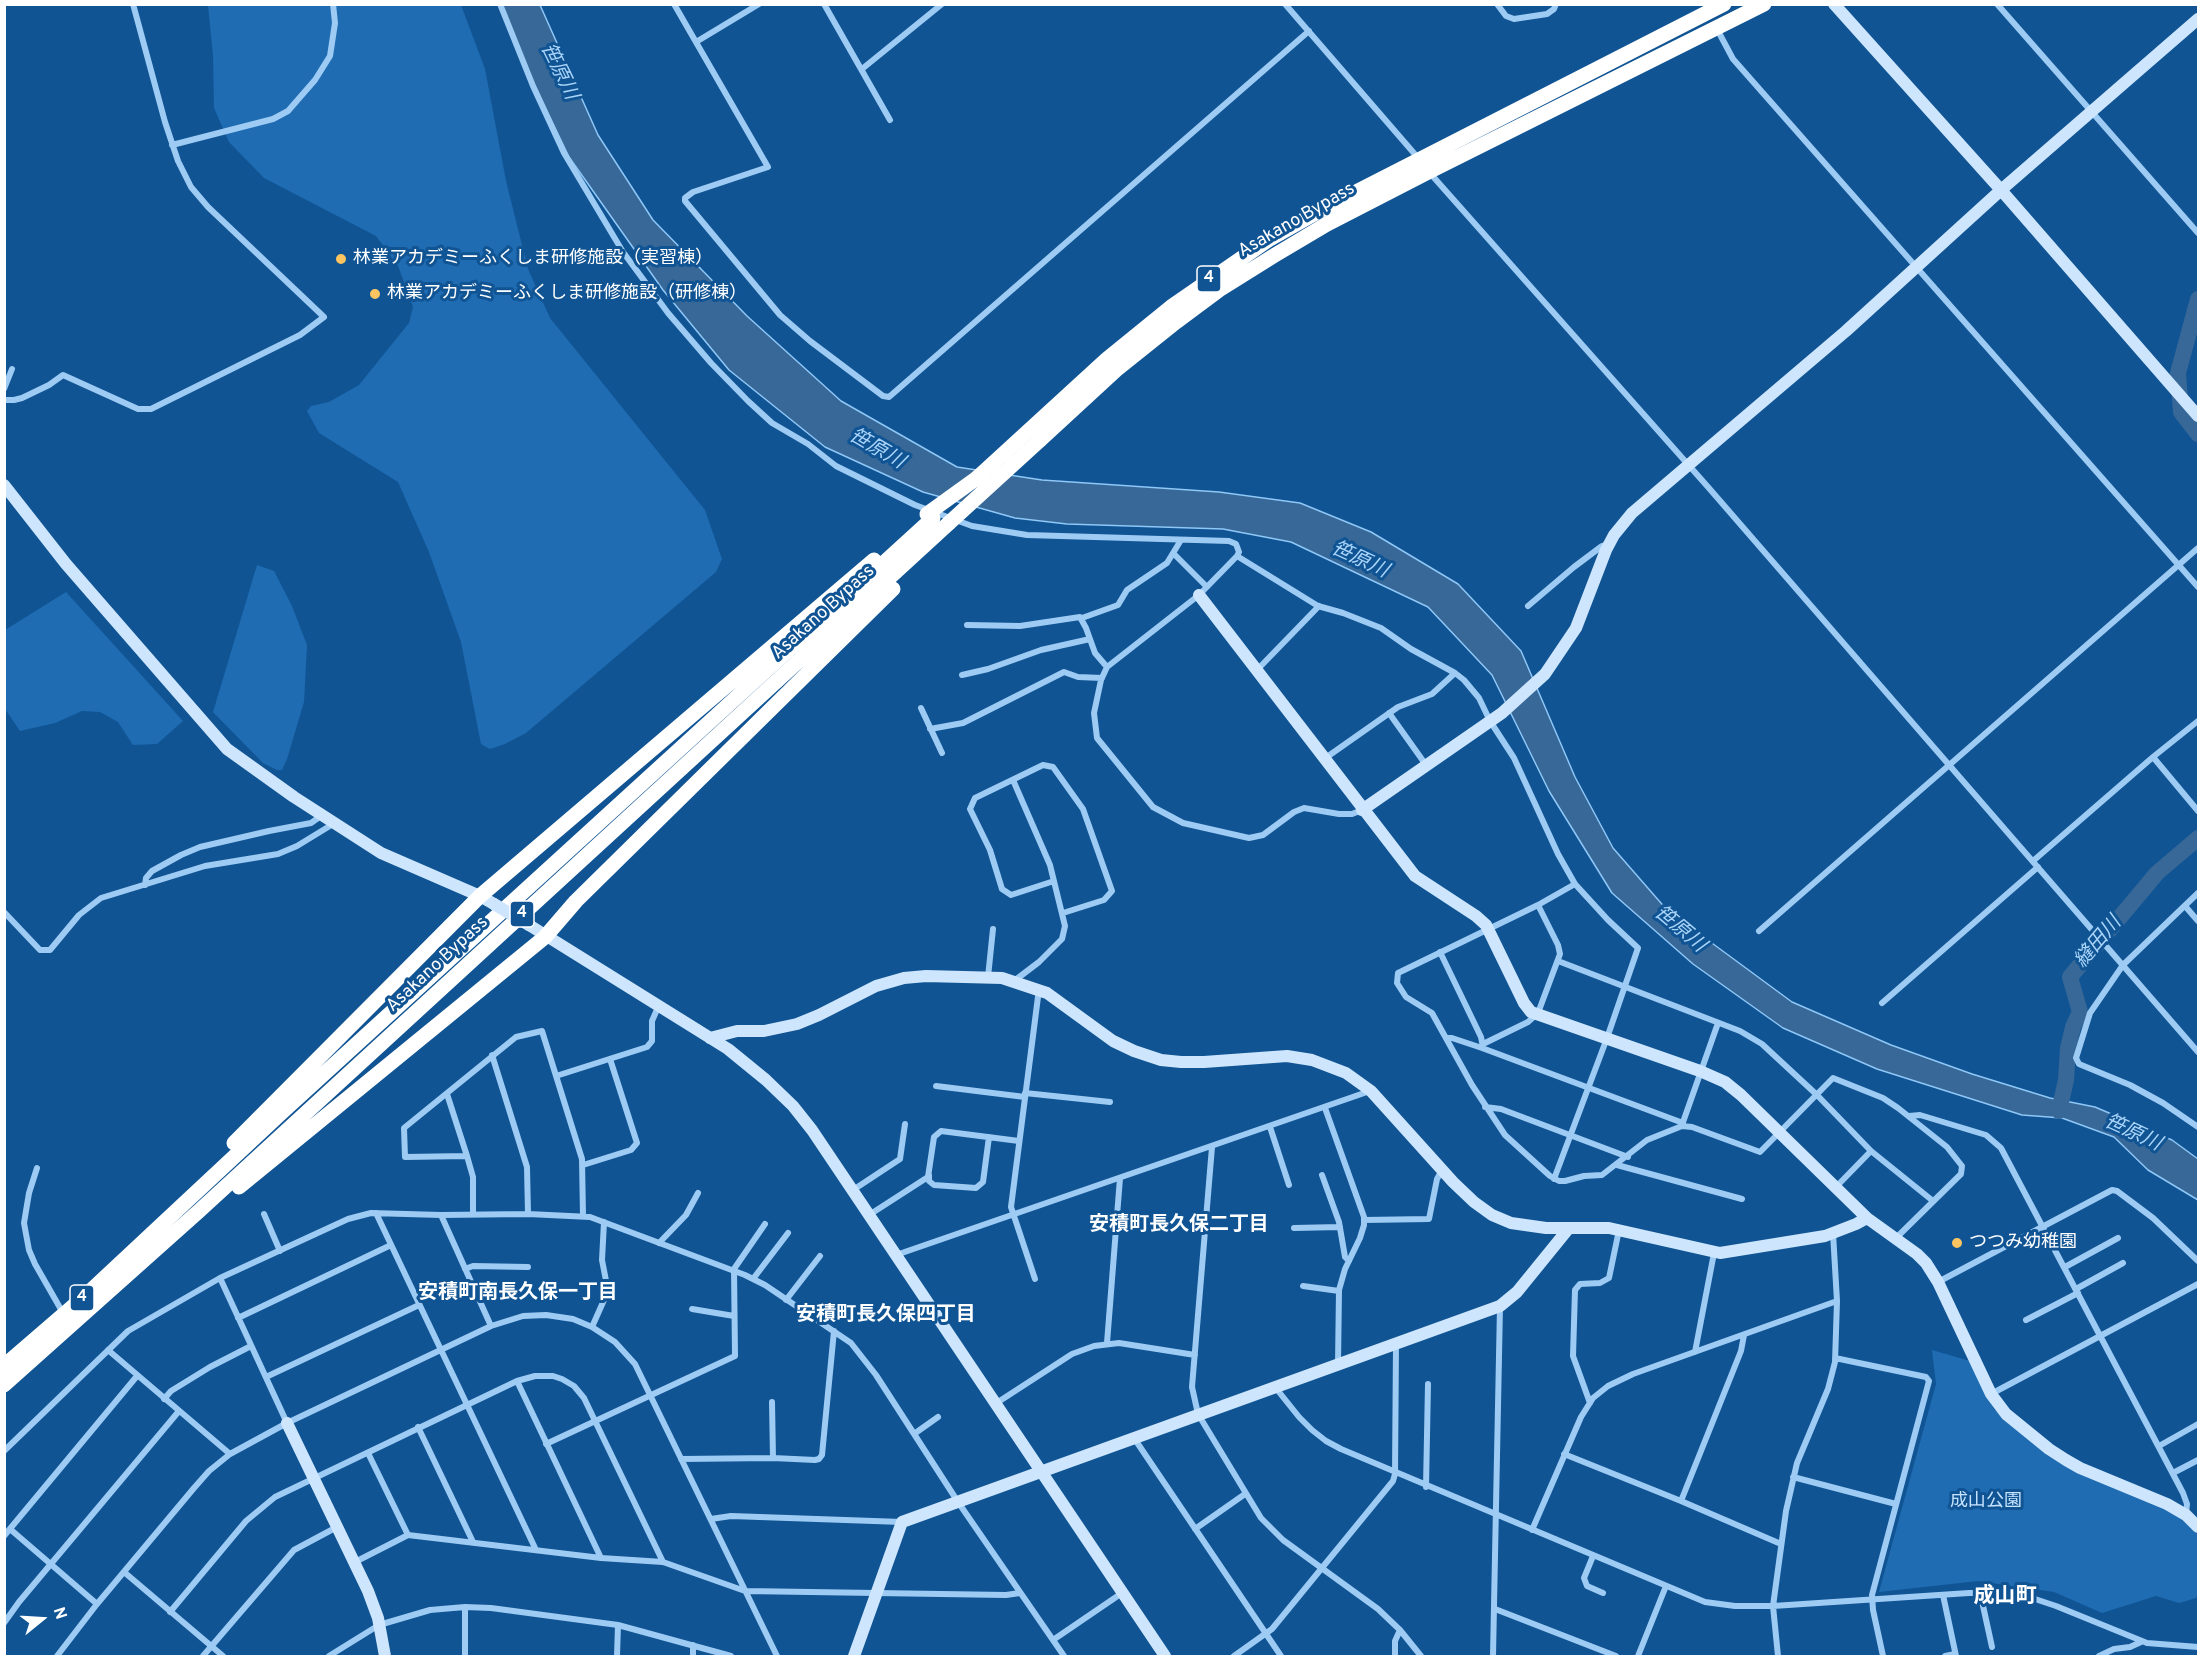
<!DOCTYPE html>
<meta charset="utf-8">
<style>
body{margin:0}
#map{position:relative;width:2203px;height:1661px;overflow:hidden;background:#105494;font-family:Overpass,sans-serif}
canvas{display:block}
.frame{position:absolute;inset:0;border:6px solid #fff;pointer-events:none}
.north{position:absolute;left:12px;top:1589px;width:60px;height:60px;-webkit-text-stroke:4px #105494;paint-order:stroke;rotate:72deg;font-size:16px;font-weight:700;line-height:24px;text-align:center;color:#fff}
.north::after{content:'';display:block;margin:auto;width:21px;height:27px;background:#fff;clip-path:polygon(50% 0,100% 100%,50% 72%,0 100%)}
</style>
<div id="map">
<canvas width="2203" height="1661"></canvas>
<div class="frame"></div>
<div class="north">N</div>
</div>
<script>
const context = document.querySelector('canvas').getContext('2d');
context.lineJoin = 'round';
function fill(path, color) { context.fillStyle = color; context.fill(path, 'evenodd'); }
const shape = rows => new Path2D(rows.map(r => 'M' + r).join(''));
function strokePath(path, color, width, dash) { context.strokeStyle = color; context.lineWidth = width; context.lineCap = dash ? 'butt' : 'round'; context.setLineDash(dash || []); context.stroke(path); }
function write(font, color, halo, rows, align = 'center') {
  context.font = font + ' Overpass,"Noto Sans JP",sans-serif'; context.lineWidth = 6; context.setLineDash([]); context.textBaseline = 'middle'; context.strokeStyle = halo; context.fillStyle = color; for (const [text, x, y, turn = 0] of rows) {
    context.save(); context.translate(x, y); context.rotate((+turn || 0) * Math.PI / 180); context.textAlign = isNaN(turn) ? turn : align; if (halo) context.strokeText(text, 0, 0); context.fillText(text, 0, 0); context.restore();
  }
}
const green = shape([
 [208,5,461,5,485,69,506,181,528,269,550,318,705,510,722,559,716,572,526,733,505,744,490,749,481,744,461,642,429,552,398,482,319,433,307,411,311,406,329,402,359,385,409,323,413,307,398,266,376,236,264,178,229,142,214,108,213,56],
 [257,565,274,571,292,606,307,645,304,702,287,759,282,770,277,770,263,763,213,712],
 [66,592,183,721,157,744,133,745,118,722,100,712,82,711,55,723,20,731,5,709,5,630],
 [1932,1350,1970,1361,1994,1409,2075,1471,2160,1506,2185,1521,2198,1535,2198,1594,2196,1598,2179,1603,2156,1596,2102,1613,2054,1592,1978,1581,1879,1592,1936,1384]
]);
const water = shape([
 [501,5,540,5,598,135,653,220,747,316,841,401,957,467,1042,480,1219,492,1300,503,1371,532,1458,584,1521,651,1575,777,1613,848,1667,910,1792,1002,1891,1045,1972,1074,2050,1098,2095,1107,2172,1140,2198,1159,2198,1200,2148,1170,2114,1137,2062,1118,2022,1115,1877,1069,1783,1028,1693,964,1612,893,1549,791,1492,675,1428,607,1291,542,1223,529,1067,524,1015,518,923,492,825,447,729,370,663,290,569,157,518,51,501,5]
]);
const river = shape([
 [2198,299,2178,373,2181,412,2198,434],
 [2059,1111,2066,1080,2068,1048,2073,1027,2080,1012,2070,977,2157,873,2198,838]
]);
const street = shape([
 [500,4,533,86,564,153,623,252,668,313,711,363,748,401,772,423,808,444,836,466,915,505,972,526,1027,535,1229,541,1236,544,1239,552,1237,556,1199,595,1107,667,1101,680,1094,713,1097,738,1153,807,1183,823,1249,838,1263,835,1294,812,1304,808,1339,814,1352,814,1362,810],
 [674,4,768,167,693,192,685,198,685,201,780,315,810,341,883,396,889,397,1309,31],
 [824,4,890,120],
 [1285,4,1419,159],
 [1497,4,1506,16,1514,19,1547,14,1554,9,1556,4],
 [1997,4,2198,233],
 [1717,29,1733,59,2198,587],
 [696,42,759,4],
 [862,69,942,4],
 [172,145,273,119,288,111,315,80,330,56,335,23,333,4],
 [1429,172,1708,487,2198,1052],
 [4,389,12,369],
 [4,400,14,400,22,398,49,385,63,375,138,409,151,409,300,335,324,317,208,207,191,187,178,161,165,122,133,4],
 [1174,554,1207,587],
 [1237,556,1318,606,1343,613,1381,628,1411,649,1455,673,1464,680,1479,698,1490,721,1514,758,1558,854,1575,884,1608,920,1638,948,1607,1038,1554,1179],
 [1528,606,1574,567,1602,546,1608,544],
 [1082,618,1118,605,1127,590,1167,563,1181,540],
 [967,625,1020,626,1080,617,1086,628,1095,653,1107,667],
 [1257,670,1319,606],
 [962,675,988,669,1041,650,1090,639],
 [921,708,942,753],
 [1389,713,1426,765],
 [930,729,963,723,1064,672,1078,677,1102,678],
 [2153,757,2198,811],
 [1324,759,1398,707,1432,694,1455,673],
 [1013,780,1050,865,1065,926,1062,939,1039,962,1014,981],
 [2033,861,2153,757,2198,721],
 [1054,881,1011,895,1002,889,990,850,970,809,975,798,1043,765,1053,767,1083,809,1112,891,1104,900,1063,913],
 [1575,884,1538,905,1398,973,1397,983,1406,997,1432,1013,1472,1085,1505,1135,1550,1176,1559,1181,1565,1181,1584,1176,1602,1175,1647,1140,1682,1126,1692,1127,1760,1152,1833,1078,1883,1098,1898,1108,1947,1147,1962,1166,1961,1174,1895,1239],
 [145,885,146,878,152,871,181,855,200,847,269,831,311,823,321,816],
 [2198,893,2123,965,2090,1013,2076,1058,2079,1064,2130,1085,2163,1103,2198,1127],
 [2185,906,2198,921],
 [4,912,40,950,50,950,79,915,101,898,205,866,278,854,297,846,333,824],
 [1759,931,2198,548],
 [1440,952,1481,1037,1483,1047],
 [1558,961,1740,1031,1762,1044,1817,1095,1871,1151,1933,1201],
 [988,977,993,929],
 [1882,1003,2038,867],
 [1446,1038,1452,1038,1482,1048,1683,1123],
 [1483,1044,1528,1022,1538,1013,1560,954,1558,945,1538,905],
 [492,1055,527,1167,528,1214],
 [556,1076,647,1047,652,1041,652,1021,659,1005],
 [936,1086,1025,1097],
 [1025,1093,1110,1102],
 [447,1094,467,1156],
 [1485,1107,1501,1109,1628,1157],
 [1325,1108,1364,1217,1364,1225,1360,1238,1345,1269,1339,1290,1338,1364],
 [1909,1116,1920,1115,1986,1135,2001,1148,2183,1493,2187,1504,2186,1514],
 [1682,1125,1718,1023],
 [1270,1127,1289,1185],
 [1212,1147,1192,1387,1198,1414,1261,1518,1283,1540,1378,1609,1400,1630,1421,1656],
 [583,1165,631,1150,637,1143,610,1059],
 [1617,1165,1742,1199],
 [37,1168,29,1193,24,1223,26,1234,29,1250,35,1264,63,1313],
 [929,1175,929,1181,934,1185,976,1188,983,1182,989,1137],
 [1322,1175,1339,1222,1345,1257,1349,1261],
 [1835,1188,1871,1151],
 [853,1190,900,1159,905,1124],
 [376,1213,536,1550],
 [264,1214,280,1251],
 [473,1214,473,1177,467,1156,405,1157,404,1128,516,1037,542,1031,582,1159,583,1216],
 [441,1215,491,1326],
 [869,1215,928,1177,934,1137,941,1131,1019,1141],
 [1364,1220,1429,1219,1437,1179,1442,1170],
 [1294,1228,1340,1227],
 [659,1243,686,1215,698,1193],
 [896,1255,1370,1091],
 [2065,1267,2118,1238],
 [465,1269,473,1266,528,1267],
 [220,1278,287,1423],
 [753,1279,788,1233],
 [1035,1279,1011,1207,1039,989],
 [1938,1282,2112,1190,2117,1191,2153,1218,2198,1261],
 [1303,1286,1339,1291],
 [2076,1289,2123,1263],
 [786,1300,820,1256],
 [692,1309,734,1316],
 [238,1318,391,1245],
 [2026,1320,2078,1293],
 [592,1327,608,1291,602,1260,604,1222],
 [1107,1343,1120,1178],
 [108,1350,230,1454],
 [1695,1352,1714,1253],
 [1835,1358,1926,1377,1929,1381,1872,1595,1873,1610,1883,1656],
 [266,1377,419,1305],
 [517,1381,601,1558],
 [1275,1387,1299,1417,1312,1430,1326,1441,1341,1449,1705,1602,1735,1606,1773,1606,1969,1593,2002,1593,2029,1597,2056,1606,2147,1643,2198,1647],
 [1991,1394,2198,1284],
 [164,1399,171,1391,210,1367,251,1346],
 [772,1402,773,1458],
 [1590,1403,1573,1356,1575,1290,1580,1284,1600,1283,1609,1278,1619,1230],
 [995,1404,1072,1354,1094,1346,1119,1343,1195,1355],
 [418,1427,473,1542],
 [914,1434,938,1417],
 [1134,1438,1281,1656],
 [546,1444,735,1356,734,1269,765,1224],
 [2159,1446,2198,1424],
 [4,1451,128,1331,220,1278,348,1219,371,1213,441,1215,528,1214,590,1217,745,1275,765,1285,851,1343,876,1375,958,1502,1064,1656],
 [368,1453,408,1535],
 [1564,1454,1681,1501,1781,1544],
 [681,1459,773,1458,815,1460,819,1459,822,1455,834,1331],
 [2173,1473,2198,1460],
 [1793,1477,1896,1504],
 [1426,1487,1428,1384],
 [1681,1501,1741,1351,1744,1335],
 [711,1519,731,1516,902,1522],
 [10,1529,97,1604],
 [1195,1529,1245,1494],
 [1532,1530,1581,1417,1593,1398,1608,1386,1633,1374,1837,1301],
 [4,1536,137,1376],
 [1593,1556,1584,1578,1587,1586,1603,1593],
 [355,1562,408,1535,601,1558,663,1562,745,1591,1006,1595,1020,1593],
 [124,1572,223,1656],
 [1980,1592,1992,1647],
 [1943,1595,1956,1656],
 [1495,1609,1616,1656],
 [170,1612,246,1521,275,1497,517,1381,535,1376,553,1376,562,1379,574,1386,584,1398,663,1562],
 [4,1623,19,1602,179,1411],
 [1053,1640,1122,1593],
 [57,1656,97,1604,194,1488,209,1471,230,1454,287,1423,491,1326,523,1316,546,1315,573,1319,592,1327,615,1342,635,1364,777,1656],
 [203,1656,294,1550,337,1527],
 [329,1656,379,1625,430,1610,465,1607,491,1608,618,1625,731,1656],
 [465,1656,465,1607],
 [617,1656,618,1625],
 [693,1656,693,1645],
 [1234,1656,1272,1629,1393,1481,1395,1474,1396,1344],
 [1395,1656,1395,1641,1400,1630],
 [1493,1656,1500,1306],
 [1638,1656,1666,1586],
 [1778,1656,1773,1606,1786,1511,1797,1463,1828,1389,1835,1362,1837,1301,1833,1233],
 [1945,1656,1955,1654],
 [2099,1656,2114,1649,2130,1647,2141,1642]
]);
const secondary = shape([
 [1834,4,2001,190,2198,416],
 [4,485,66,564,227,749,294,797,381,853,480,896,494,904],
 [1199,595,1415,876,1476,916,1486,925,1524,1003,1531,1012,1700,1071,1725,1082,1741,1095,1867,1218,1917,1254,1926,1263,1938,1282,1991,1394,2006,1414,2049,1449,2066,1460,2080,1468,2167,1504,2186,1515,2198,1527],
 [1362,810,1502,713,1545,674,1576,628,1606,550,1614,535,1632,513,1846,331,2001,190,2198,19],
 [529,925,728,1049,766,1080,793,1106,812,1130,1165,1656],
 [710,1038,737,1031,764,1031,797,1024,819,1015,876,986,904,978,926,976,1002,978,1047,993,1113,1041,1134,1051,1161,1060,1181,1062,1204,1062,1287,1056,1312,1060,1346,1073,1371,1091,1453,1182,1474,1202,1492,1215,1511,1223,1546,1228,1609,1228,1720,1253,1825,1236,1856,1224,1867,1218],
 [287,1423,368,1591,378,1618,385,1656],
 [854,1656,902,1522,1500,1306,1517,1292,1569,1228]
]);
const highway = shape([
 [1040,440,1116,370,1176,322,1219,290,1275,255,1327,224,1428,172,1764,4],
 [977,478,1107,359,1171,307,1268,240,1321,210,1724,4],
 [234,1143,480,896,874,560],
 [239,1187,545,937,576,901,893,589],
 [4,1366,84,1297,281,1113,933,518],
 [4,1385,199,1211,949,523]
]);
const secondaryBridge = shape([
 [494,904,529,925]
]);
const highwayBridge = shape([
 [927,514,977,478],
 [949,523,1040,440]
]);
const markers = [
 [341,259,6,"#ffc560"],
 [375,294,6,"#ffc560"],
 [1957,1243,6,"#ffc560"]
];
const shields = [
 [1209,279,24],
 [522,914,24],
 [82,1298,24]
];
const shieldNames = [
 ["4",1209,279],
 ["4",522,914],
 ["4",82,1298]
];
const streetNames = [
 ["Asakano Bypass",1297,221,-30],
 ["Asakano Bypass",824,613,-42],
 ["Asakano Bypass",438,965,-43]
];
const poiNames = [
 ["林業アカデミーふくしま研修施設（実習棟）",353,259],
 ["林業アカデミーふくしま研修施設（研修棟）",387,294],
 ["つつみ幼稚園",1969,1243]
];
const parkNames = [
 ["成山公園",1986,1502]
];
const waterNames = [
 ["笹原川",558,72,64],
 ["笹原川",876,450,30],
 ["笹原川",1359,561,25],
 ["笹原川",1679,930,40],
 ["縫田川",2099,943,-50],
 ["笹原川",2132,1134,25]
];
const neighbourhoodNames = [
 ["安積町長久保二丁目",1179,1226],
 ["安積町南長久保一丁目",518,1294],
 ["安積町長久保四丁目",886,1316]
];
const quarterNames = [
 ["成山町",2005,1598]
];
fill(green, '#1f6cb2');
fill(water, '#376897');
strokePath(water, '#8fc7f7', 1.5);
strokePath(river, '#376897', 16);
strokePath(street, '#9ecbf3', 6);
strokePath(secondary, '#cde6fd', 12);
strokePath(highway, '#fff', 15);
strokePath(secondaryBridge, '#cde6fd', 12);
strokePath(highwayBridge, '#fff', 15);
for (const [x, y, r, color] of markers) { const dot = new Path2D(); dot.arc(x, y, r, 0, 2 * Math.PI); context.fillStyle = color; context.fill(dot); strokePath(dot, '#105494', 2); }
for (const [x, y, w] of shields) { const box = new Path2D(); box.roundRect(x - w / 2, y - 13, w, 26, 4.5); context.fillStyle = '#105494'; context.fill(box); strokePath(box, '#fff', 1.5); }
write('bold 16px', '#fff', null, shieldNames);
write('18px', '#fff', '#105494', streetNames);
write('18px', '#fff', '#105494', poiNames, 'left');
write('18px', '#c6e3fe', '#105494', parkNames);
write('italic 20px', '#aad5fa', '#105494', waterNames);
write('bold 20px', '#fff', '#105494', neighbourhoodNames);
write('bold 21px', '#fff', '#105494', quarterNames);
</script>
